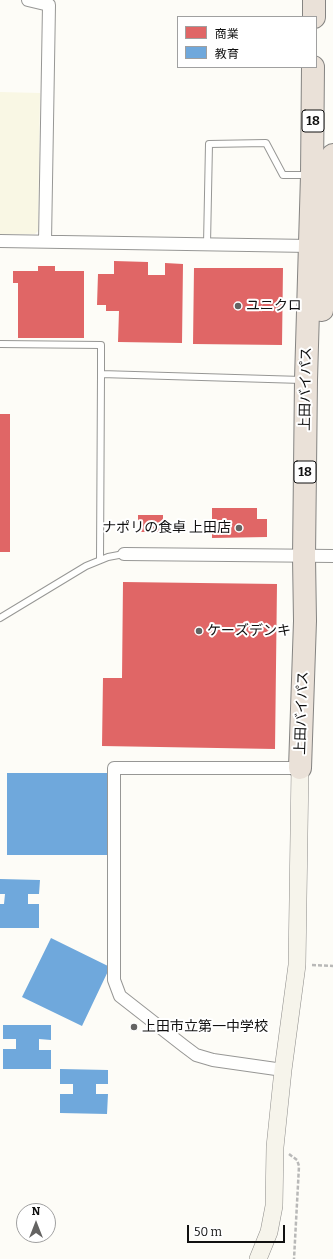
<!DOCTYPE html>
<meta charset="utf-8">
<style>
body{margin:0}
#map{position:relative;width:333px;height:1259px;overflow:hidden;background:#fdfcf7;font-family:Bitter,"Noto Sans JP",serif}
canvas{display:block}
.legend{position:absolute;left:177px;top:16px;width:140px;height:52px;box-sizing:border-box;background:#fff;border:1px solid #a0a0a0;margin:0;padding:5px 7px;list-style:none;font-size:12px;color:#111}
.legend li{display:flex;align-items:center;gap:8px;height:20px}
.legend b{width:20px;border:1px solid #a0a0a0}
.north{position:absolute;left:16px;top:1203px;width:40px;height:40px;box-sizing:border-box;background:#fff;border:1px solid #a0a0a0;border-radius:50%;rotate:0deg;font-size:11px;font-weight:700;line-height:16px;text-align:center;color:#111}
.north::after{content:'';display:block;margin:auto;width:14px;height:18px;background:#646362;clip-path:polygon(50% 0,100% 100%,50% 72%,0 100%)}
.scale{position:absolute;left:187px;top:1225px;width:98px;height:18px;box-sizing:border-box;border:2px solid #111;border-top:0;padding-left:5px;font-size:12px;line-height:14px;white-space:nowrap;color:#111;-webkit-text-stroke:3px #fff;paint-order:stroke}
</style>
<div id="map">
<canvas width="333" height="1259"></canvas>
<ul class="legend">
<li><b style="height:11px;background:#e06666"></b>商業</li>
<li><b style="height:11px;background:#6fa8dc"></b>教育</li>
</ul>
<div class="north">N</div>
<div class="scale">50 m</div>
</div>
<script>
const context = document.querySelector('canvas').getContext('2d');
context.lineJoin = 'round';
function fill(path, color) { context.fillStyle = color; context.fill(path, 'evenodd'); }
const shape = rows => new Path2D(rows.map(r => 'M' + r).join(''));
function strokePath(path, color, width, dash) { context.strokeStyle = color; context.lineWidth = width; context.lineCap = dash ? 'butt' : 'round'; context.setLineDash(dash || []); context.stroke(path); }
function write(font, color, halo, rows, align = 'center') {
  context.font = font + ' Bitter,"Noto Sans JP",serif'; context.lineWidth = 4; context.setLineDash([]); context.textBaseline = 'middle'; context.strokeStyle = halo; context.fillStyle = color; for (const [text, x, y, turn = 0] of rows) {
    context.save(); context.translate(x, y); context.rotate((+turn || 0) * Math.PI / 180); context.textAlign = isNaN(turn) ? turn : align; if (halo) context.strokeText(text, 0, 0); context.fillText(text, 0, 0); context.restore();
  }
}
const farmland = shape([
 [0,92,40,93,38,231,35,234,0,234]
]);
const shops = shape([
 [114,261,148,262,148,275,165,275,165,263,183,264,182,343,118,342,119,311,106,311,106,305,97,305,98,274,114,274],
 [38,266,55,266,55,271,84,271,84,338,18,338,18,283,13,283,13,271,38,271],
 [194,268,283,268,282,345,193,344],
 [0,414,10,414,10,552,0,552],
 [212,508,257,508,257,519,267,519,267,537,212,538],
 [138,515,163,515,163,532,138,532],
 [123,582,277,584,275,749,102,746,103,678,122,678]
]);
const schools = shape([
 [7,773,108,773,108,855,7,855],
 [0,879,40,880,39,894,28,894,28,904,39,904,39,928,0,928,0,904,4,904,5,894,0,894],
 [51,938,110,967,82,1026,22,997],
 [3,1025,51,1025,51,1040,39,1039,39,1050,51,1050,51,1069,3,1069,3,1049,16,1049,16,1039,3,1039],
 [60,1069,108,1070,108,1084,96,1084,96,1094,108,1094,107,1114,60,1113,60,1094,73,1094,73,1084,60,1084]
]);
const path = shape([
 [312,965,333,966],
 [289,1154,297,1160,299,1166,294,1259]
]);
const lane = shape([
 [207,244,209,144,266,143,283,175,308,175],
 [0,344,101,345,101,374,302,380],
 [100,560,101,374],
 [0,618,86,566,108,557,124,554]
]);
const street = shape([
 [28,0,49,5,45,241],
 [0,241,310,246],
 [124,554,333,556],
 [283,1070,213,1060,196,1055,184,1046,120,996,114,980,114,768,300,768]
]);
const secondary = shape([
 [258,1259,269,1232,274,1206,275,1147,283,1070,297,965,300,768]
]);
const highway = shape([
 [314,17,314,0],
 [322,310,333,155],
 [300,768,305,621,304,557,306,380,312,175,313,67]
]);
const markers = [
 [238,306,4,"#646362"],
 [239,528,4,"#646362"],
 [199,631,4,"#646362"],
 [134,1027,4,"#646362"]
];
const shields = [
 [313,121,22],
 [305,472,22]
];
const shieldNames = [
 ["18",313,121],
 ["18",305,472]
];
const poiNames = [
 ["ユニクロ",246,306],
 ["ナポリの食卓 上田店",231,528,"right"],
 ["ケーズデンキ",207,631],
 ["上田市立第一中学校",142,1027]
];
const streetNames = [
 ["上田バイパス",306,389,-89],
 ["上田バイパス",302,713,-88]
];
fill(farmland, '#f9f7e4');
fill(shops, '#e06666');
fill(schools, '#6fa8dc');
strokePath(lane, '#979795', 8);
strokePath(street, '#979795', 14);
strokePath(secondary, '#8e8d8b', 18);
strokePath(highway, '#858482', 24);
strokePath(path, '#b9b9b8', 2.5, [4, 2]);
strokePath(lane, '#fffffe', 6);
strokePath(street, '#fffffe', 12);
strokePath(secondary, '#f6f4eb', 17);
strokePath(highway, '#eae1d8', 22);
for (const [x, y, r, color] of markers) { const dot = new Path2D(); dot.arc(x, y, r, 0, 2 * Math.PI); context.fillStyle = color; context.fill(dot); strokePath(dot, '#fff', 1.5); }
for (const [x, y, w] of shields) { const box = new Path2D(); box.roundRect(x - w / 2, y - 11, w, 22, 3); context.fillStyle = '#fff'; context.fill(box); strokePath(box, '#111', 1); }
write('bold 13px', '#111', null, shieldNames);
write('14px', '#111', '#fff', poiNames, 'left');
write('14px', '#111', '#fff', streetNames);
</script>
